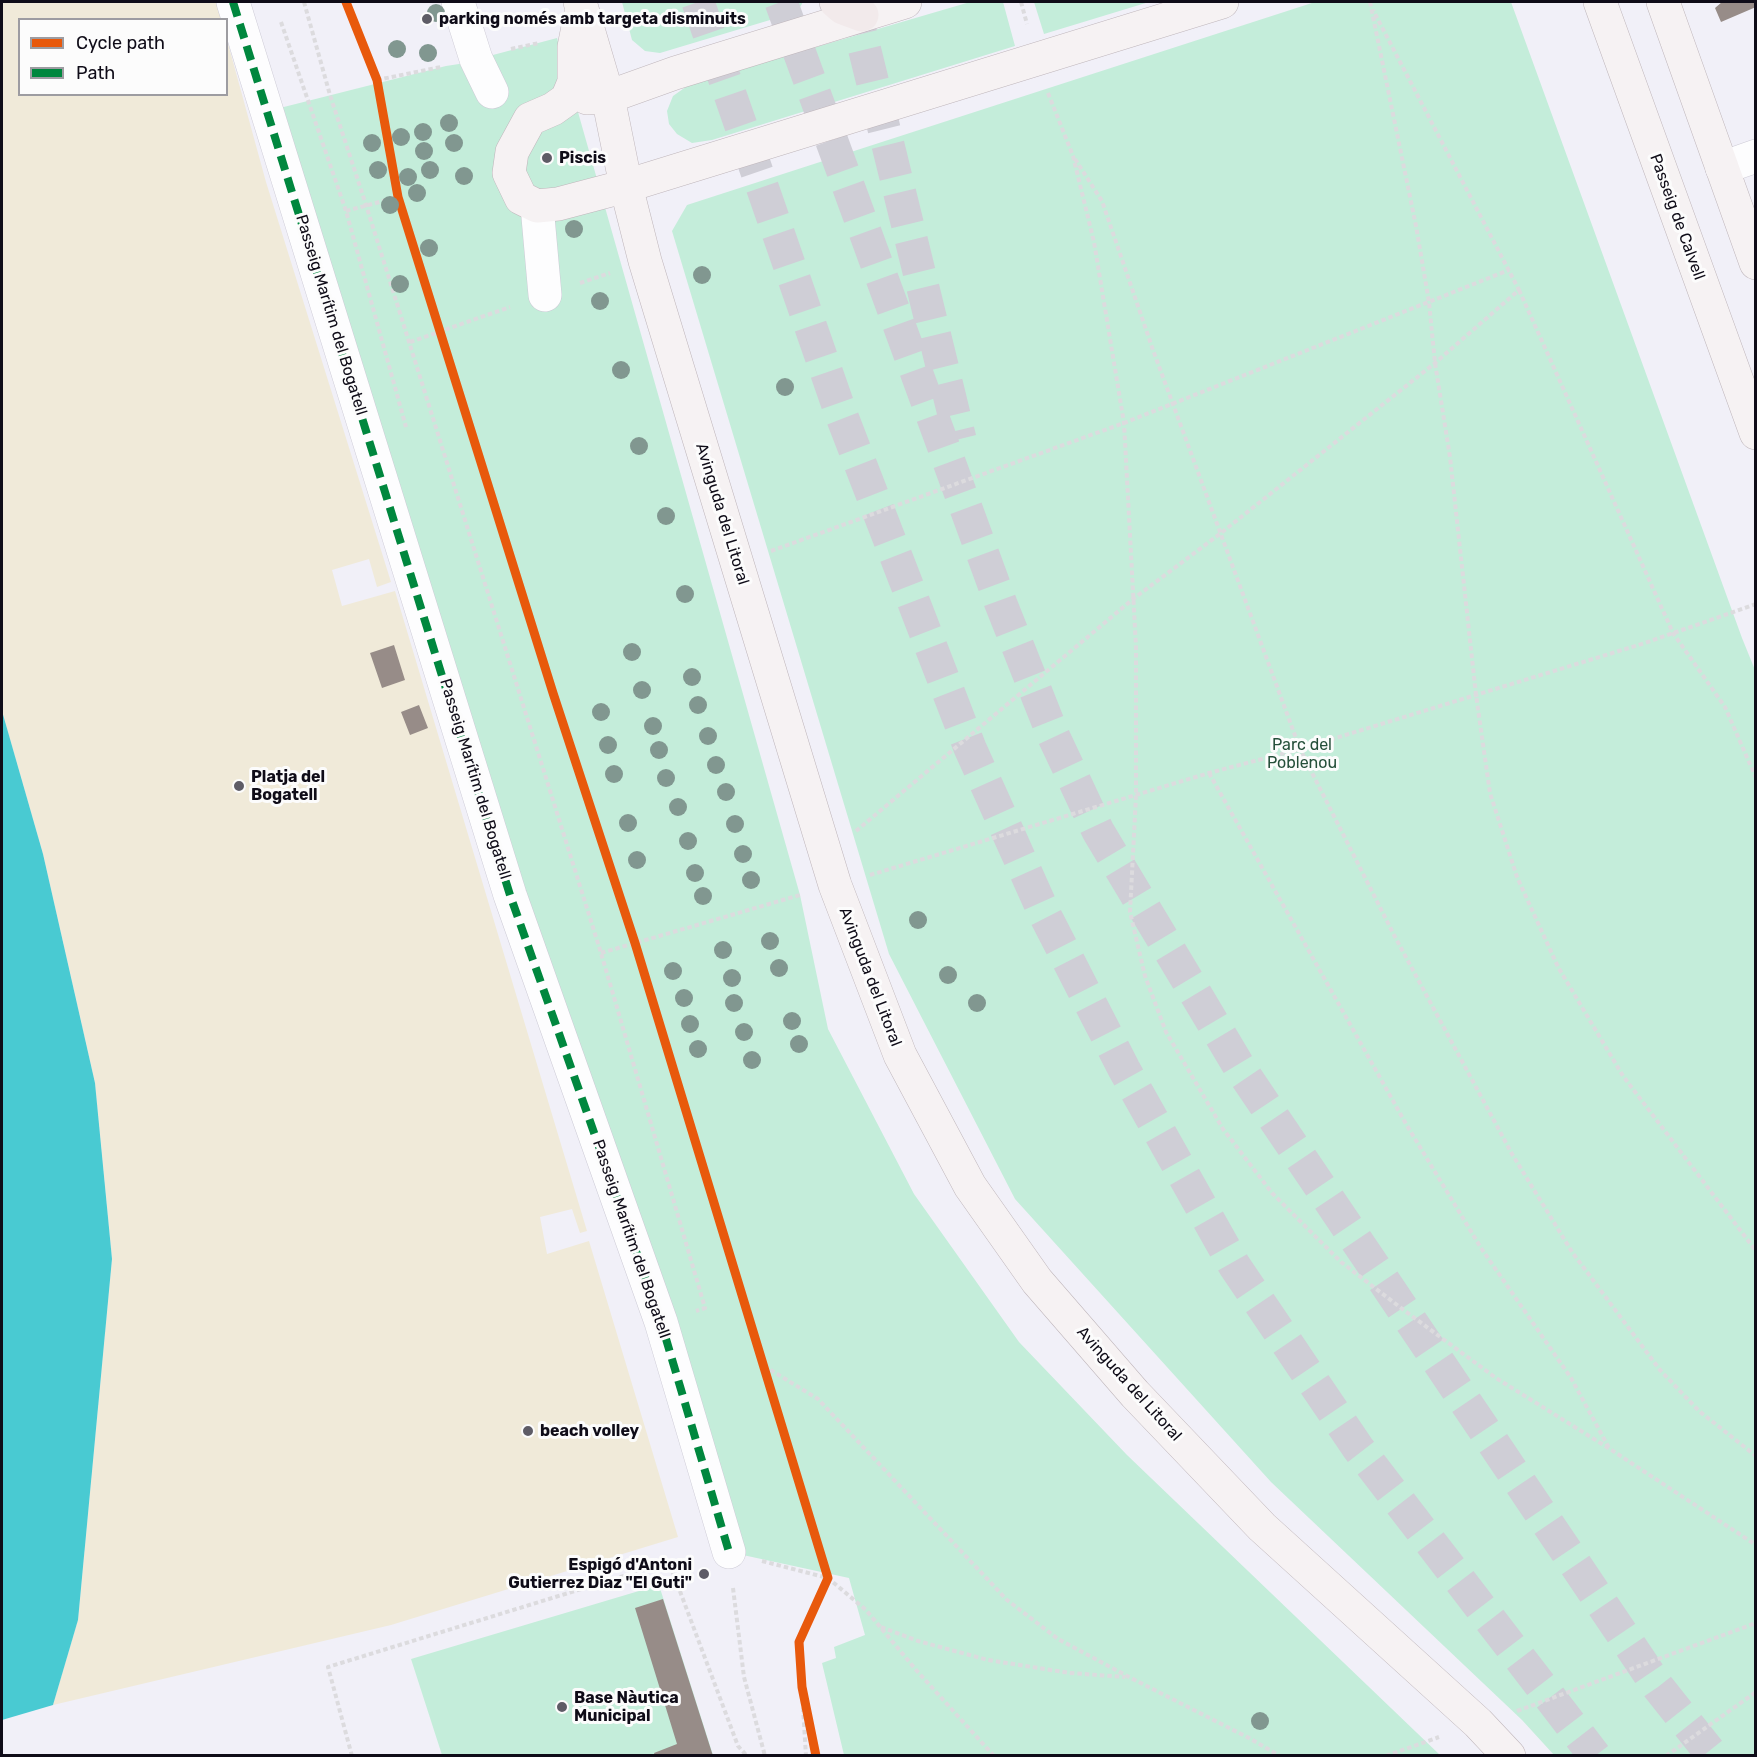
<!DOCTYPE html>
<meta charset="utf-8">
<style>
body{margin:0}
#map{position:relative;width:1757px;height:1757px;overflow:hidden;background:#f1f0f8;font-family:Rubik,sans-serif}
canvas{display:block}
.frame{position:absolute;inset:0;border:3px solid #0f0c18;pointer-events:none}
.legend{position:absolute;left:18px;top:18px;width:210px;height:78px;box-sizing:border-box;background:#fcfcfc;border:2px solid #9d9ca1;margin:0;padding:8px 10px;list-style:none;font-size:18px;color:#0f0c18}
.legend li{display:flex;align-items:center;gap:12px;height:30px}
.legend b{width:30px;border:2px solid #9d9ca1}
</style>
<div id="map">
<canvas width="1757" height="1757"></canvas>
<div class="frame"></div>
<ul class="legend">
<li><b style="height:8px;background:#e8590c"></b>Cycle path</li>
<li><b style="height:8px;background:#00873e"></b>Path</li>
</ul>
</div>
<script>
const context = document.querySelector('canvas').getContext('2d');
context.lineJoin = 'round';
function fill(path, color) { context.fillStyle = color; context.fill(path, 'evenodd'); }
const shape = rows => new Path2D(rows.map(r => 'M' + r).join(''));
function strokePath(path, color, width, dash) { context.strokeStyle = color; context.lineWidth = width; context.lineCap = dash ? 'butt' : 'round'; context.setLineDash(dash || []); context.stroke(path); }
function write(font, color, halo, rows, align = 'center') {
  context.font = font + ' Rubik,sans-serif'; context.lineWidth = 6; context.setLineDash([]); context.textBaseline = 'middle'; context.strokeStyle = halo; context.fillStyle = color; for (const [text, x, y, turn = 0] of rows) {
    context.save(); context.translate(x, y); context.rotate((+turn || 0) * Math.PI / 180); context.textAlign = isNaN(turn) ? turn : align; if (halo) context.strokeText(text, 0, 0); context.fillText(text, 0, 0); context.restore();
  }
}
const green = shape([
 [622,2,803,2,799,9,790,14,660,53,645,51,632,40],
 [970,2,1003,2,1015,46,712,140,692,143,677,134,669,124,667,111,673,96,690,84],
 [1034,2,1149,2,1044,34],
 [1315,2,1511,2,1742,638,1755,670,1755,1755,1554,1755,1522,1720,1271,1482,1015,1199,889,954,672,231,687,205],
 [557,38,800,895,828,1029,914,1194,1019,1342,1127,1455,1440,1755,844,1755,822,1663,836,1658,834,1647,865,1635,849,1578,729,1552,268,111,446,66,459,64],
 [659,1585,713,1755,442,1755,411,1659]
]);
const sand = shape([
 [2,2,216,2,221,19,20,20,20,94,226,94,227,40,266,182,391,582,377,587,369,559,332,570,342,606,395,591,587,1231,580,1233,572,1209,540,1217,547,1254,589,1241,678,1537,391,1625,53,1705,78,1620,112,1259,95,1083,43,854,2,711]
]);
const water = shape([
 [2,711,43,854,95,1083,112,1259,78,1620,53,1705,2,1720]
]);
const building = shape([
 [1722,2,1756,2,1756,7,1721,22,1715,8],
 [394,645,405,680,382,688,370,653],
 [419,705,428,728,410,735,401,712],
 [663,1599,713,1756,655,1756,654,1753,677,1744,635,1608]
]);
const highwayTunnel = shape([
 [698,2,841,414,970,748,1045,915,1124,1069,1234,1265,1358,1448,1595,1756],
 [781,2,1001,604,1053,735,1098,831,1240,1068,1658,1687,1713,1756],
 [853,2,960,439]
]);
const path = shape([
 [304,2,330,95,366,205,601,953,705,1308,696,1311],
 [346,2,377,80,398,197,553,693,635,943,828,1578,799,1642,806,1756],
 [1021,2,1027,24],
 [1370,2,1416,226,1429,302,1435,363,1450,457,1476,695,1490,793,1517,877,1558,967,1623,1076,1756,1251],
 [281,22,346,211,406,427],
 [511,49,539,43],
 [377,80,441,67],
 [1048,93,1073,156,1094,242,1124,423,1136,647,1136,796,1130,912,1145,976,1166,1032,1223,1129,1272,1193,1341,1262,1405,1311,1496,1378,1610,1449,1756,1545],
 [1075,159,1102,201,1153,350,1300,749,1394,935,1512,1154,1572,1252,1660,1370,1699,1411,1756,1456],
 [346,211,398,197],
 [580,283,610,273],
 [1519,290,1673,633,1725,707,1756,778],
 [410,342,510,307],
 [771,551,1124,423,1509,270],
 [1209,773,1406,1124,1481,1248,1571,1378,1609,1448],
 [856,831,1133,599,1221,533,1435,363,1519,290,1373,10],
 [870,875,1209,773,1300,749,1645,643,1756,604],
 [601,953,800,895],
 [764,1366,818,1399,1007,1600,1058,1639,1129,1677,1249,1738,1280,1756],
 [762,1561,828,1578,866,1610,917,1671,994,1756],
 [733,1588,744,1677,765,1756],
 [881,1627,918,1641,988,1660,1070,1673,1125,1677],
 [1517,1711,1756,1623],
 [352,1756,328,1667,669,1562,738,1746,747,1756],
 [1386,1756,1439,1737],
 [1666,1756,1756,1692]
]);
const minor = shape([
 [233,2,510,895,661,1322,729,1552],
 [458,2,476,59,492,92],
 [1722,168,1756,156],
 [537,206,545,295]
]);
const major = shape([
 [580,2,608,97,626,186,645,261,835,885,900,1055,970,1186,1037,1281,1135,1394,1262,1527,1478,1723,1509,1756],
 [1600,2,1756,433],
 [1663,2,1756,263],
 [580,17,574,47,574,82,567,99,553,109,530,119,512,152,509,173,521,198,537,206,558,204,626,186,1222,2],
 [587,98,608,97,675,73,905,2]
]);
const highway = shape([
 [836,2,843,8,862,15]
]);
const quiet = shape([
 [233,2,510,895,661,1322,729,1552]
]);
const cycleway = shape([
 [346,2,377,80,398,197,553,693,635,943,828,1578,799,1642,802,1687,816,1756]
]);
const trees = [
 [436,13],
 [397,49],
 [428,53],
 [449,123],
 [423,132],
 [401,137],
 [372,143],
 [454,143],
 [424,151],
 [378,170],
 [430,170],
 [464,176],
 [408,177],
 [417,193],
 [390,205],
 [574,229],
 [429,248],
 [702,275],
 [400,284],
 [600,301],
 [621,370],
 [785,387],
 [639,446],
 [666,516],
 [685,594],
 [632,652],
 [692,677],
 [642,690],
 [698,705],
 [601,712],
 [653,726],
 [708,736],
 [608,745],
 [659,750],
 [716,765],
 [614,774],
 [666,778],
 [726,792],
 [678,807],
 [628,823],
 [735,824],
 [688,841],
 [743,854],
 [637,860],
 [695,873],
 [751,880],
 [703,896],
 [918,920],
 [770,941],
 [723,950],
 [779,968],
 [673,971],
 [948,975],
 [732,978],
 [684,998],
 [734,1003],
 [977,1003],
 [792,1021],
 [690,1024],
 [744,1032],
 [799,1044],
 [698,1049],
 [752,1060],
 [1260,1721]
];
const markers = [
 [427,19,6,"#5e5c66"],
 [547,158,6,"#5e5c66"],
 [239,786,6,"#5e5c66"],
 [528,1431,6,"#5e5c66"],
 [704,1574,6,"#5e5c66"],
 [562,1707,6,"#5e5c66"]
];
const poiNames = [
 ["parking només amb targeta disminuits",439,19],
 ["Piscis",559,158],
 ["Platja del",251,777],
 ["Bogatell",251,795],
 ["beach volley",540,1431],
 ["Espigó d'Antoni",692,1565,"right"],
 ["Gutierrez Diaz \"El Guti\"",692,1583,"right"],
 ["Base Nàutica",574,1698],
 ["Municipal",574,1716]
];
const streetNames = [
 ["Passeig de Calvell",1677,217,70],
 ["Passeig Marítim del Bogatell",331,315,73],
 ["Avinguda del Litoral",722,514,73],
 ["Passeig Marítim del Bogatell",475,779,73],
 ["Avinguda del Litoral",870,977,69],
 ["Passeig Marítim del Bogatell",631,1239,71],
 ["Avinguda del Litoral",1129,1384,48]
];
const parkNames = [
 ["Parc del",1302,745],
 ["Poblenou",1302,763]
];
fill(green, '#c4edda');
fill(sand, '#f0ead9');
fill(water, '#49cad2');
fill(building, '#978c88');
strokePath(highwayTunnel, '#cfced6', 33, [33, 16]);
strokePath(minor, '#cdcbd6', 34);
strokePath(major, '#bfb6bb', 34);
strokePath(highway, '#bfb6bb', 34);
strokePath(path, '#dcdbde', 4, [4.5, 3]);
strokePath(minor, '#fdfdfe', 33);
strokePath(major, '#f6f2f3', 33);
strokePath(highway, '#f2eaeb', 33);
strokePath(quiet, '#00873e', 8, [15, 8]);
strokePath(cycleway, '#e8590c', 9);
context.fillStyle = '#819790';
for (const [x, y] of trees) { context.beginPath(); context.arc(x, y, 9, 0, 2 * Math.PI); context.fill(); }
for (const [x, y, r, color] of markers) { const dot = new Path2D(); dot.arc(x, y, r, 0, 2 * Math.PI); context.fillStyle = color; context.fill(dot); strokePath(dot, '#fcfcfc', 2); }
write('bold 16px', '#0f0c18', '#fcfcfc', poiNames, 'left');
write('16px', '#0f0c18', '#fcfcfc', streetNames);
write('16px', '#254f3a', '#fcfcfc', parkNames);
</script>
